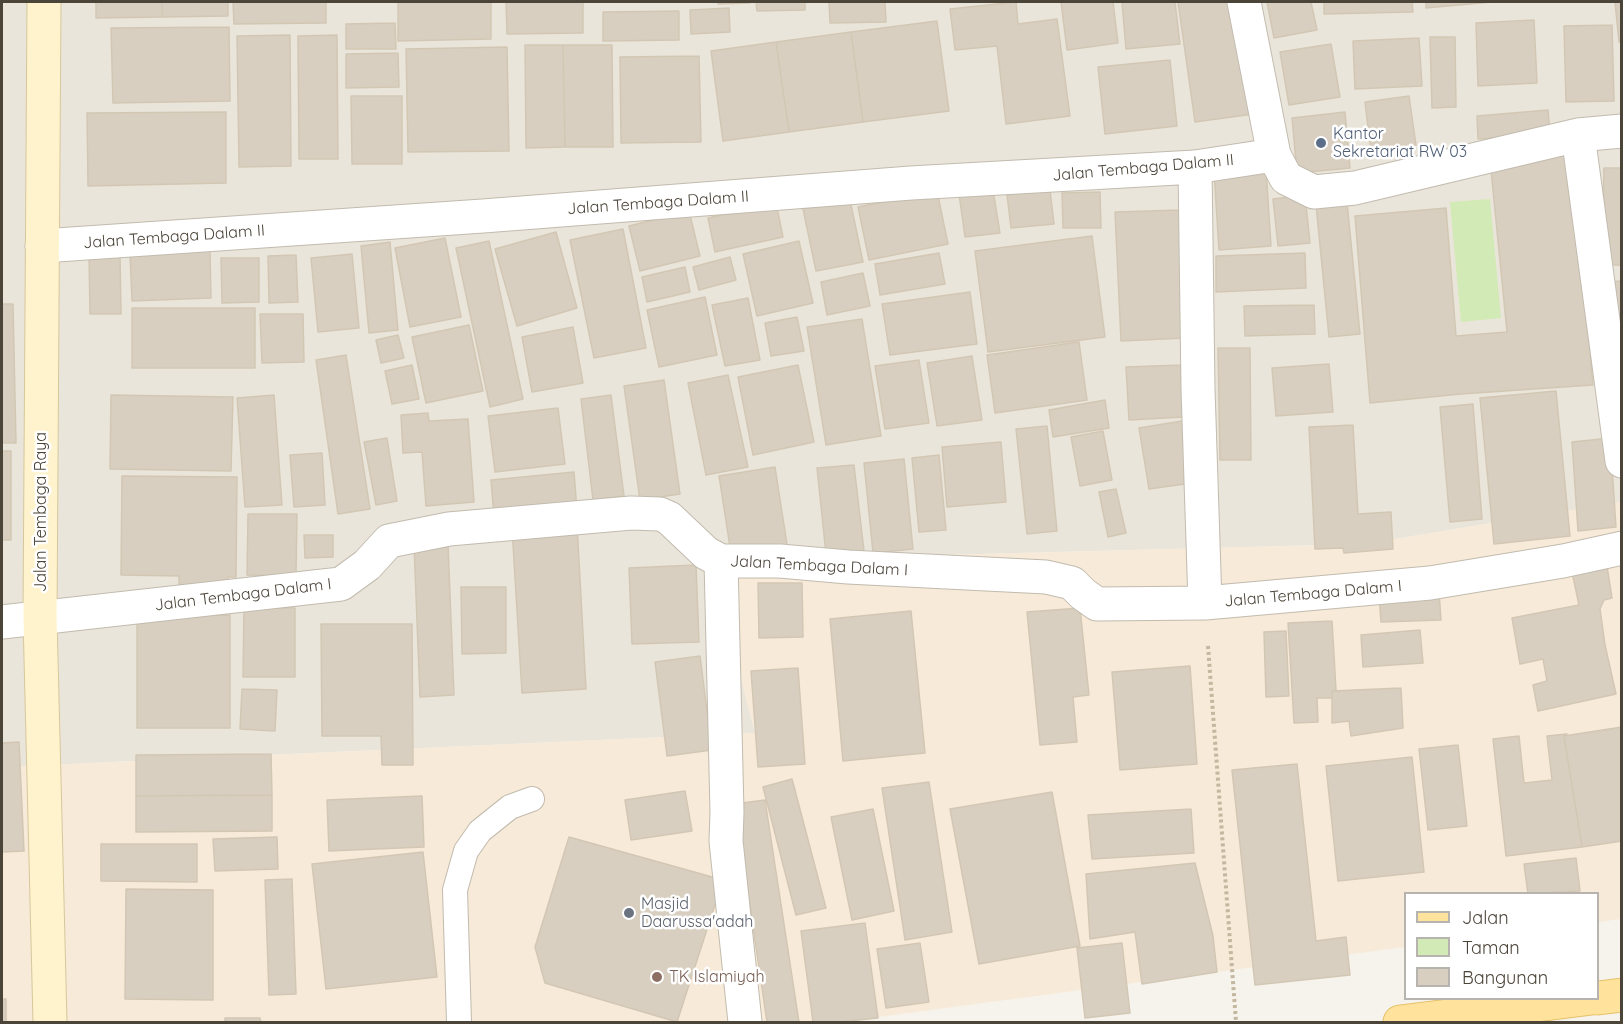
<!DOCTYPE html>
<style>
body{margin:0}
#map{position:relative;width:1623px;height:1024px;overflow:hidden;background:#f6f3ec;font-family:Quicksand,sans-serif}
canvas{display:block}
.frame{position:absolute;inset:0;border:3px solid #4b4439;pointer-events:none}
.legend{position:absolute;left:1404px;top:892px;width:195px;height:108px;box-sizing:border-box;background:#fff;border:2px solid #b7b4b0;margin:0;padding:8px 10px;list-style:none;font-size:18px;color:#4b4439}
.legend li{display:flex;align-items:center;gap:12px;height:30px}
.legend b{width:30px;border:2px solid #b7b4b0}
</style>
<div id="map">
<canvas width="1623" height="1024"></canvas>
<div class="frame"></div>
<ul class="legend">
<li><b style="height:8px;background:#ffe39c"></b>Jalan</li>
<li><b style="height:16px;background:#d2eab5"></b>Taman</li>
<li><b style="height:16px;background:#d8cfc1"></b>Bangunan</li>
</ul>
</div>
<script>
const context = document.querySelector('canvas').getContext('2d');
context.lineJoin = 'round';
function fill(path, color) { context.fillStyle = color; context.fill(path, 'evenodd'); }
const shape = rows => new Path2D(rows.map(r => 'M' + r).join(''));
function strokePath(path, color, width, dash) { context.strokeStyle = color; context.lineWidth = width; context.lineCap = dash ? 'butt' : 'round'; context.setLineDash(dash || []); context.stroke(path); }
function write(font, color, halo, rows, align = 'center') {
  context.font = font + ' Quicksand,sans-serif'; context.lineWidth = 5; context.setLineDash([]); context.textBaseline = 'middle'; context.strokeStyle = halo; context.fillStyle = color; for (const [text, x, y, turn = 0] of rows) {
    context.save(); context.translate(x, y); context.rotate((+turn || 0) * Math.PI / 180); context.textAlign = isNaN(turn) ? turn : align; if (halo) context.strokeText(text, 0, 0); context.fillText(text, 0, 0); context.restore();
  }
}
const residential = shape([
 [2,2,1621,2,1621,502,1364,544,711,561,755,733,2,767]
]);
const commercial = shape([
 [1621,502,1621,919,1598,922,1598,894,1406,894,1405,947,840,1022,2,1022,2,767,755,733,711,561,1364,544]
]);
const green = shape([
 [1490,199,1501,318,1461,322,1450,202]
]);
const building = shape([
 [96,2,162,2,162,17,96,18,96,2],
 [162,2,228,2,228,16,162,17,162,2],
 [233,2,326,2,326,23,234,24,233,2],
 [398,2,491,2,491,39,398,41,398,2],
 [506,2,583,2,583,33,507,34,506,2],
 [718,2,750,2,750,3,718,4,718,2],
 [756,2,805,2,805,10,757,11,756,2],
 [829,2,885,2,886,22,830,23,829,2],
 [1016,2,1018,24,1057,19,1070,116,1006,124,997,46,955,50,950,9,1016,2],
 [1061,2,1113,2,1118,43,1067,50,1061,2],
 [1122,2,1175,2,1180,44,1126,49,1122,2],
 [1178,2,1239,2,1254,114,1195,122,1178,2],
 [1267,2,1311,2,1317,30,1274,38,1267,2],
 [1324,2,1412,2,1413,12,1324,14,1324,2],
 [1426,2,1492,2,1426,8,1426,2],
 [1615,2,1622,2,1622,42,1619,42,1615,2],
 [729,8,730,32,691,34,690,10,729,8],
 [679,11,679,40,603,41,603,12,679,11],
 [1534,20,1537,83,1478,86,1476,23,1534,20],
 [937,21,949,111,863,122,851,32,937,21],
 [395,23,396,49,346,49,346,24,395,23],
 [1612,25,1614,101,1566,102,1564,26,1612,25],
 [229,27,230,101,113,103,111,28,229,27],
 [851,32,863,122,789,132,776,42,851,32],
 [290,35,291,166,239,167,237,36,290,35],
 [337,35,338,159,299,159,298,36,337,35],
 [1430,37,1455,37,1456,107,1432,108,1430,37],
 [1419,38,1422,86,1355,89,1353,41,1419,38],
 [776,42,789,132,723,141,711,51,776,42],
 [1331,44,1340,97,1289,105,1280,52,1331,44],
 [525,45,563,45,565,147,526,148,525,45],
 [563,45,612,45,613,147,565,147,563,45],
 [507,47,509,151,408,152,406,49,507,47],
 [398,53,399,87,346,88,346,54,398,53],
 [699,56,701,142,621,143,620,57,699,56],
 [1170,60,1177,126,1105,134,1098,67,1170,60],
 [351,96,402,96,402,164,352,164,351,96],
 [1409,96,1416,145,1371,151,1365,102,1409,96],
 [1548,110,1550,134,1478,139,1477,116,1548,110],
 [226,112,226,183,88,186,87,113,226,112],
 [1345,112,1350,168,1297,173,1292,118,1345,112],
 [1571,152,1593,385,1461,394,1370,403,1355,216,1446,208,1456,336,1507,332,1490,160,1571,152],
 [1604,168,1622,168,1622,265,1602,265,1604,168],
 [1266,169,1271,246,1219,250,1214,172,1266,169],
 [993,190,1000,233,965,237,959,194,993,190],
 [1050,190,1054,224,1011,228,1007,195,1050,190],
 [937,191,948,244,869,260,858,207,937,191],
 [1100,192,1101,228,1063,228,1062,193,1100,192],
 [1305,195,1310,243,1278,246,1273,199,1305,195],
 [850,200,863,262,816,271,803,209,850,200],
 [1347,202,1360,334,1329,337,1316,205,1347,202],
 [776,203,783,237,715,252,708,218,776,203],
 [1180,210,1186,338,1121,341,1115,212,1180,210],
 [689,211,700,256,640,271,629,226,689,211],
 [623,229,646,348,594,358,570,240,623,229],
 [556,232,577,308,517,326,495,249,556,232],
 [1092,236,1105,337,988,352,975,251,1092,236],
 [445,238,461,317,410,327,395,248,445,238],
 [489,241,523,399,490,407,456,248,489,241],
 [799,241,813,303,757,316,743,254,799,241],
 [390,242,398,330,369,333,361,246,390,242],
 [210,251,211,298,132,301,130,253,210,251],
 [939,253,945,284,880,295,875,264,939,253],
 [1305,253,1306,288,1216,292,1216,256,1305,253],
 [89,254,120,254,121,314,90,314,89,254],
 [352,254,359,328,318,332,311,258,352,254],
 [296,255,298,302,269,303,268,256,296,255],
 [730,257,736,280,699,290,693,267,730,257],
 [221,258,259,258,259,302,222,303,221,258],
 [685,267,690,292,647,302,642,277,685,267],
 [863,273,870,306,827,315,821,282,863,273],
 [1622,281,1622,352,1606,282,1622,281],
 [970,292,977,344,890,355,882,304,970,292],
 [705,297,717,355,659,367,647,310,705,297],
 [748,298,760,360,725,366,712,305,748,298],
 [2,304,13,304,16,443,2,443,2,304],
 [1314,305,1315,334,1245,336,1244,306,1314,305],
 [132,308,255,308,255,368,132,368,132,308],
 [260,314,303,314,304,362,262,363,260,314],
 [797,317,804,351,771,356,765,323,797,317],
 [862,319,881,436,826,445,807,327,862,319],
 [469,325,483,391,426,403,412,337,469,325],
 [573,327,583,383,532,392,522,337,573,327],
 [398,335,404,358,381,363,376,340,398,335],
 [1079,342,1087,400,995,413,987,355,1079,342],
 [1218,348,1250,348,1251,460,1220,460,1218,348],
 [346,355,370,509,338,514,316,360,346,355],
 [972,356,982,420,937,426,927,363,972,356],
 [919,360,929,423,885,429,875,366,919,360],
 [1329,364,1333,412,1276,416,1272,368,1329,364],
 [412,365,419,399,392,404,385,371,412,365],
 [798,365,814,442,753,455,738,377,798,365],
 [1182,365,1184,417,1129,420,1126,367,1182,365],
 [728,375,748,467,706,475,688,383,728,375],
 [664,380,680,494,640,500,624,386,664,380],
 [1556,391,1570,536,1494,544,1480,398,1556,391],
 [111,395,233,397,231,471,110,469,111,395],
 [274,395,282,505,245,507,237,398,274,395],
 [611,395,624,496,593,500,581,399,611,395],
 [1105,400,1109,428,1053,437,1049,410,1105,400],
 [1473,404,1482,519,1450,522,1440,407,1473,404],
 [558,408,565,464,495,472,488,416,558,408],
 [428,413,429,421,468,419,474,502,426,506,422,452,403,453,401,415,428,413],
 [1182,421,1192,483,1149,489,1139,428,1182,421],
 [1353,425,1358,514,1391,512,1393,549,1344,553,1343,548,1315,549,1309,427,1353,425],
 [1047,426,1057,531,1027,534,1016,429,1047,426],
 [1103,431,1112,480,1080,486,1071,437,1103,431],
 [387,438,397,501,376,505,364,442,387,438],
 [1610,438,1616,527,1578,531,1572,442,1610,438],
 [1001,442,1006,502,947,507,942,447,1001,442],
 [2,451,11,451,11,540,2,540,2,451],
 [322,453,325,505,294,507,290,455,322,453],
 [939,455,946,530,919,532,912,458,939,455],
 [904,459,913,549,873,553,864,463,904,459],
 [854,465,864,551,826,554,817,468,854,465],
 [775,467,788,551,732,560,719,476,775,467],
 [574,472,577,510,494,517,491,480,574,472],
 [122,476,237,477,236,577,228,577,228,590,179,589,179,576,121,575,122,476],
 [1116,489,1126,533,1108,537,1099,492,1116,489],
 [248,514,297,514,296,576,247,575,248,514],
 [577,524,586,689,522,693,512,528,577,524],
 [304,535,333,535,333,557,305,558,304,535],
 [448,544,454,695,420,697,414,545,448,544],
 [696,565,699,642,632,644,629,568,696,565],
 [1607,566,1612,598,1604,600,1600,609,1605,645,1616,694,1538,711,1533,685,1547,681,1543,659,1520,664,1512,618,1579,605,1572,572,1607,566],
 [758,583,802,583,803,637,759,638,758,583],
 [461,587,506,587,506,653,462,654,461,587],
 [1439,592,1441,620,1381,622,1379,595,1439,592],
 [244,607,295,608,295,677,243,677,244,607],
 [1080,608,1089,695,1073,697,1077,742,1040,745,1027,612,1080,608],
 [911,611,925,753,843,761,830,619,911,611],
 [230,615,230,728,137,728,137,616,230,615],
 [1332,621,1336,690,1332,691,1332,698,1317,698,1318,722,1294,723,1288,623,1332,621],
 [321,624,412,624,413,765,382,765,381,736,322,736,321,624],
 [1420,630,1423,663,1363,667,1361,635,1420,630],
 [1286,631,1289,696,1266,697,1264,632,1286,631],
 [700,656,712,750,667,756,655,662,700,656],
 [1190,666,1197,764,1120,770,1112,672,1190,666],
 [798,668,805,764,758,767,751,671,798,668],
 [1401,688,1403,728,1351,736,1349,721,1332,723,1332,691,1401,688],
 [242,689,277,690,275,731,240,729,242,689],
 [1622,727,1622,841,1582,847,1564,736,1622,727],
 [1567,734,1564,736,1582,847,1506,856,1493,739,1519,736,1524,783,1552,780,1547,736,1567,734],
 [19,742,24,851,2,852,2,743,19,742],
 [1458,745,1467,826,1428,830,1419,749,1458,745],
 [271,754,272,795,136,796,136,755,271,754],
 [1412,757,1424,872,1338,881,1326,766,1412,757],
 [1297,764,1316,941,1346,937,1350,975,1255,985,1232,770,1297,764],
 [792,779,826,908,796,915,763,787,792,779],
 [929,782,952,932,905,940,882,788,929,782],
 [685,791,692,831,631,840,625,800,685,791],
 [1052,792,1080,946,979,964,950,809,1052,792],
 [272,795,272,831,136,832,136,796,272,795],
 [422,796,424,847,329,851,327,800,422,796],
 [765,800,799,1022,767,1022,735,804,765,800],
 [873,809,894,911,852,920,831,817,873,809],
 [1191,809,1194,853,1092,859,1088,815,1191,809],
 [277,837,278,869,215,871,213,839,277,837],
 [569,837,723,880,677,1022,545,983,535,947,569,837],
 [101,844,197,844,197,882,101,881,101,844],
 [423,852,437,977,326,989,312,864,423,852],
 [1576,858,1580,891,1528,894,1524,864,1576,858],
 [1195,863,1213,936,1217,972,1142,984,1135,932,1090,939,1086,874,1195,863],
 [292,879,296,994,269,995,265,880,292,879],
 [126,889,213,890,213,1000,125,999,126,889],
 [865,923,878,1018,839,1022,813,1022,801,931,865,923],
 [920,943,929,1002,886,1008,877,949,920,943],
 [1122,943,1130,1013,1085,1018,1077,948,1122,943],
 [2,999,6,999,6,1022,2,1022,2,999],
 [225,1018,260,1018,261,1022,225,1022,225,1018]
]);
const path = shape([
 [1208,646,1236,1022]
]);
const lane = shape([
 [459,1022,455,890,466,851,480,831,510,807,532,799]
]);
const street = shape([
 [1244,2,1274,155,1286,178,1314,192,1355,188,1578,135,1622,131],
 [1578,135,1622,461],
 [1195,167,1198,389,1205,603],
 [42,246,483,216,911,183,1195,167,1274,155],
 [721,561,727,812,726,841,745,1022],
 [2,622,341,584,367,565,389,541,449,529,631,513,660,514,669,518,706,553,721,561,780,561,848,567,1046,577,1072,583,1083,594,1097,604,1205,603,1430,583,1563,561,1622,548]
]);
const secondary = shape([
 [44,2,40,617,50,1022]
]);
const primary = shape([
 [1598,998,1622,995],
 [1400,1022,1592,998]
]);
const markers = [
 [1321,143,6,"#5c6f8a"],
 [629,913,6,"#6b7280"],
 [657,977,6,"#8d6e63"]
];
const serviceNames = [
 ["Kantor",1333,134],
 ["Sekretariat RW 03",1333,152]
];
const streetNames = [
 ["Jalan Tembaga Dalam II",1143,168,-5],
 ["Jalan Tembaga Dalam II",658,203,-4],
 ["Jalan Tembaga Dalam II",174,237,-4],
 ["Jalan Tembaga Raya",41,512,-90],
 ["Jalan Tembaga Dalam I",819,566,3],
 ["Jalan Tembaga Dalam I",1313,594,-5],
 ["Jalan Tembaga Dalam I",243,595,-7]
];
const worshipNames = [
 ["Masjid",641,904],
 ["Daarussa'adah",641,922]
];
const educationNames = [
 ["TK Islamiyah",669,977]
];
fill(residential, '#eae5da');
fill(commercial, '#f7ead8');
fill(green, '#d2eab5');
fill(building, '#d8cfc1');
strokePath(building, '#d3c7b4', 1.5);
strokePath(lane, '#c2bbae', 26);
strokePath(street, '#c2bbae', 35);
strokePath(secondary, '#d6c79b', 35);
strokePath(primary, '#e6c16a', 35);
strokePath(path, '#c4b79f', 4, [3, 3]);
strokePath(lane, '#fff', 24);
strokePath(street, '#fff', 33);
strokePath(secondary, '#fff3cd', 33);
strokePath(primary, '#ffe39c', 33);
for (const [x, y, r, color] of markers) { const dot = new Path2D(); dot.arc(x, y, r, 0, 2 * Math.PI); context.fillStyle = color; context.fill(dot); strokePath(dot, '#fff', 2); }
write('16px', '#4e5e75', '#fff', serviceNames, 'left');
write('16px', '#4b4439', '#fff', streetNames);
write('16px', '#5b616d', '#fff', worshipNames, 'left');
write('16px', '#785e54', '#fff', educationNames, 'left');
</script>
